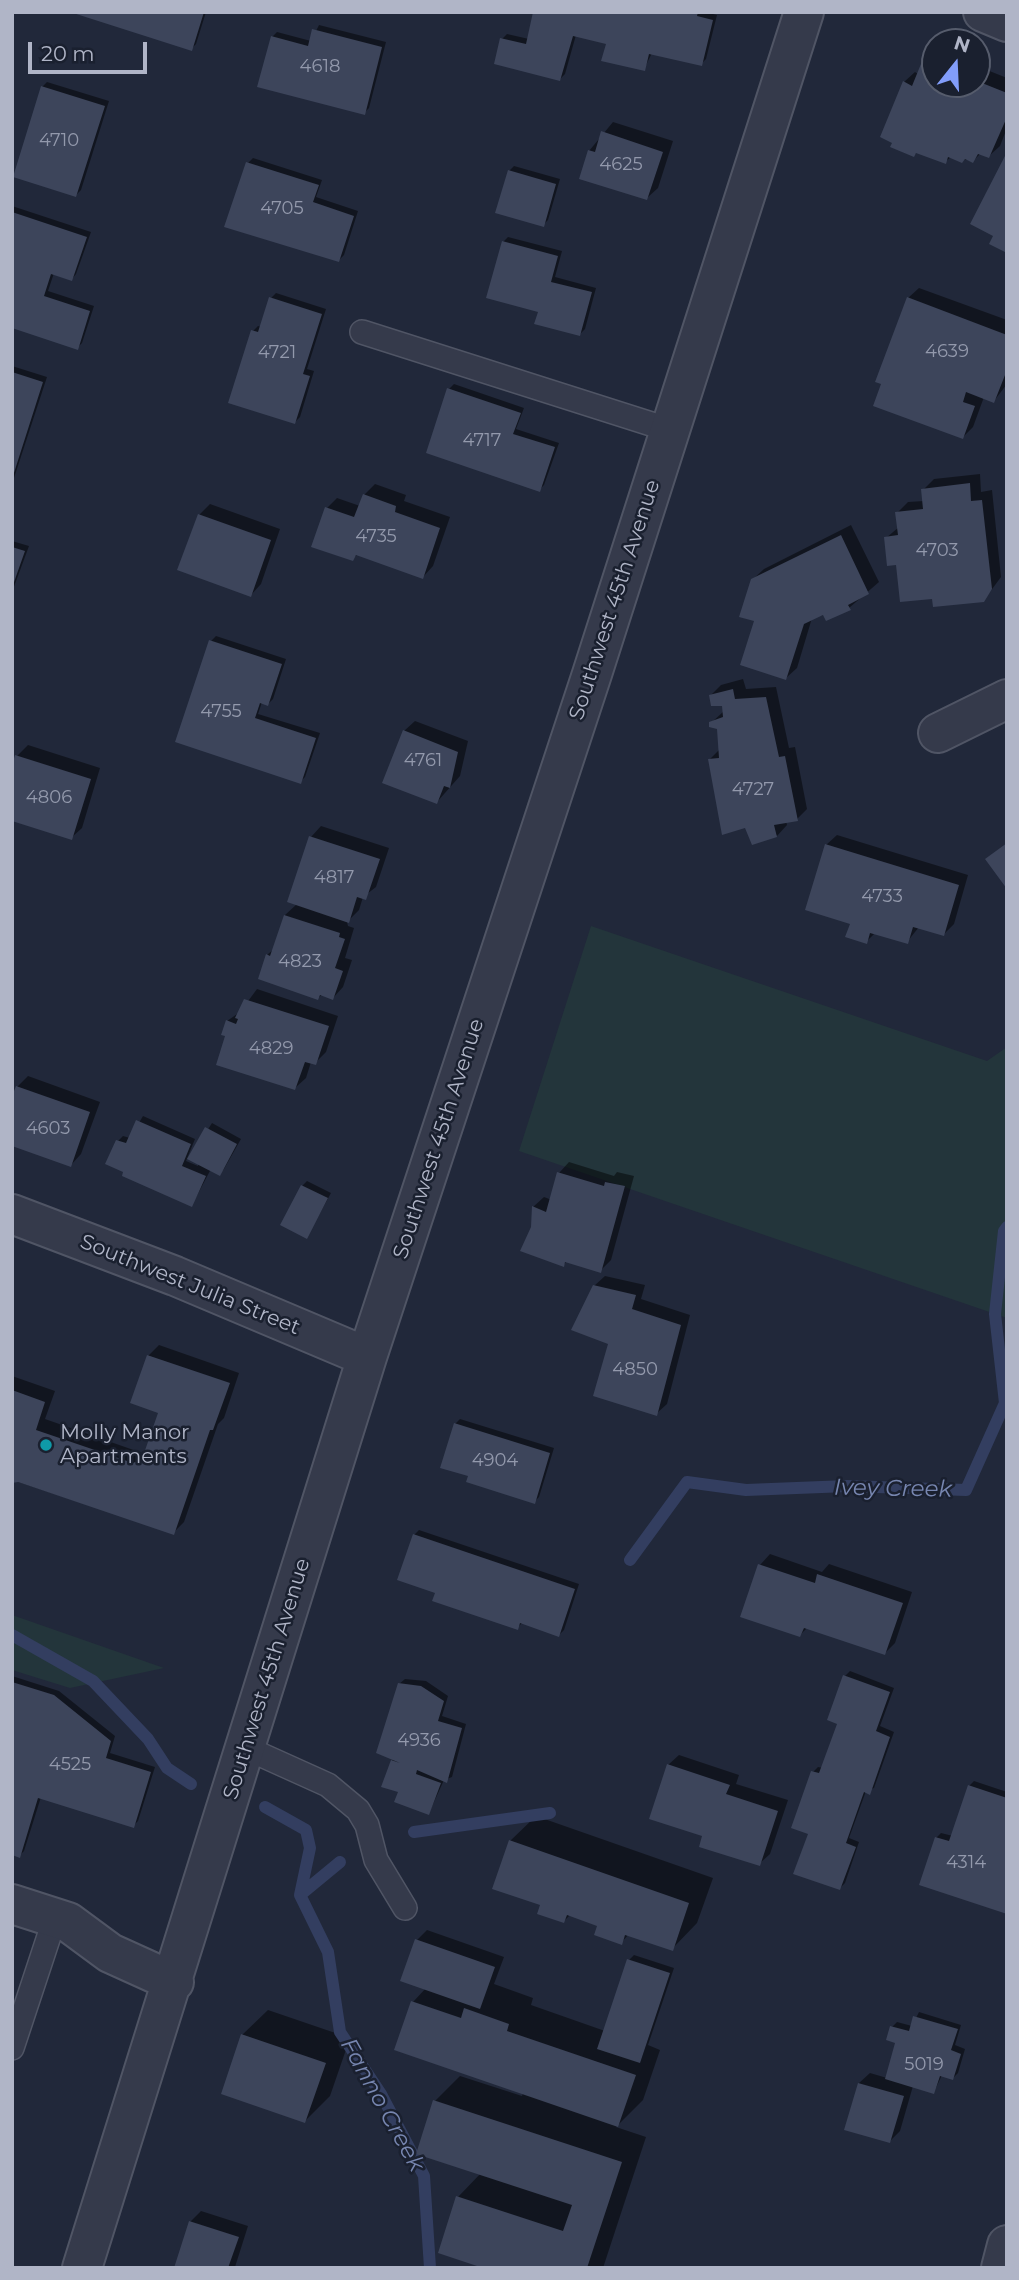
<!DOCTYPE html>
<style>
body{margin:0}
#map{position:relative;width:1019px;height:2280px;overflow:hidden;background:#21283a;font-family:Montserrat,sans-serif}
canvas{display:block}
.frame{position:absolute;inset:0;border:14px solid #b0b5c7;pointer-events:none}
.north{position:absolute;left:921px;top:28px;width:70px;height:70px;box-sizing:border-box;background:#1a202f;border:2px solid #565c6c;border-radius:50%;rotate:18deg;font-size:19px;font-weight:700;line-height:28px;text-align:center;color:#b0b5c7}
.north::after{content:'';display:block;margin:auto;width:24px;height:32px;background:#829dfa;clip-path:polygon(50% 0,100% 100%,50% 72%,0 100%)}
.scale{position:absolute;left:28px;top:42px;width:119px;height:32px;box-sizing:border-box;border:4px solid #b0b5c7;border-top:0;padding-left:9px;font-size:21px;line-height:24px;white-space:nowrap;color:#b0b5c7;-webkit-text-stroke:5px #1a202f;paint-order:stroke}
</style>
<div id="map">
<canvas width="1019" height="2280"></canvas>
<div class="frame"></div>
<div class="north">N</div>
<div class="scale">20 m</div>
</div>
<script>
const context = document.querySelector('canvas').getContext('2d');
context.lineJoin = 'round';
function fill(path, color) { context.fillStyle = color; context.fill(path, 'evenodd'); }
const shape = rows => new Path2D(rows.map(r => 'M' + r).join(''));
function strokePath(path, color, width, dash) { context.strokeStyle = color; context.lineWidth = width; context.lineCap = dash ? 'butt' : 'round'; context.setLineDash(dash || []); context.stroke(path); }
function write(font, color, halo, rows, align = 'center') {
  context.font = font + ' Montserrat,sans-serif'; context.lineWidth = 5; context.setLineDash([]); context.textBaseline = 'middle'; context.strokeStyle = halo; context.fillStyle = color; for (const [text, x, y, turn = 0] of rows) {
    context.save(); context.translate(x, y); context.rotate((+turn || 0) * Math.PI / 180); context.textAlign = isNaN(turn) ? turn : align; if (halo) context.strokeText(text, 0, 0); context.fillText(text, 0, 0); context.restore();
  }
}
const green = shape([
 [591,926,987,1061,1007,1047,1007,1318,519,1151],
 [12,1615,164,1668,70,1688,12,1670]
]);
const shadow = shape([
 [76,12,206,12,196,44,191,49],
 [535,12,705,12,717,15,706,59,701,64,652,53,644,69,608,43,576,35,565,74,560,79,502,39,507,34,529,39],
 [319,25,386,42,369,108,364,113,272,37,277,32,311,41],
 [935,49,935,84,977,84,977,66,1007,78,1007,128,1000,146,989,156,981,153,973,161,951,157,945,162,918,151,914,155,904,82,915,72,918,74,924,60],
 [47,82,109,101,81,190,76,195,42,87],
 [613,122,673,141,658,188,647,198,589,151],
 [253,158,322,180,316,197,358,211,344,255,339,260,226,226,248,163],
 [514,166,560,179,548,220,543,225,509,171],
 [12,206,91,232,76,274,72,279,54,273,48,291,94,306,82,343,77,348,12,326],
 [508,237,562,251,555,277,596,288,585,329,580,334,540,311,503,242],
 [919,288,1007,320,1007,384,994,401,984,397,973,427,963,437,908,298],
 [276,293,326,309,307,369,314,371,300,417,295,422,253,331,258,326,262,327,271,298],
 [12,366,47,377,12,484],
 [454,384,524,408,516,429,559,443,544,485,539,490,449,389],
 [980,474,981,492,992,490,1001,577,984,600,933,597,897,563,886,538,899,527,897,513,908,502,924,501,923,490,934,479],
 [375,484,406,495,404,501,450,517,433,566,423,577,358,554,352,559,327,508,337,498,360,506,364,495],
 [210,504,280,529,261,584,251,595,199,515],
 [851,525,879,582,849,608,812,618,797,668,786,678,752,580,764,569],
 [12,541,29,546,12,592],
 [216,636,286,659,273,699,268,704,262,702,258,714,320,733,305,777,300,782,178,741,211,641],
 [743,679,746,689,776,687,789,748,795,747,807,809,797,819,786,821,787,825,777,836,710,759,720,749,718,728,711,723,724,711,724,704,710,696,721,685],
 [415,721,468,741,460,776,437,802,404,731],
 [28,745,100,768,82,828,71,838,17,756],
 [321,826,389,848,376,887,363,897,359,910,347,922,348,926,354,928,345,958,352,960,343,987,333,998,323,994,318,998,267,955,275,948,285,915,297,904,311,837],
 [837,835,968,875,954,924,944,934,919,927,907,942,875,933,866,942,852,923,826,845],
 [257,989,338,1016,326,1052,315,1063,311,1062,306,1078,295,1088,228,1035,227,1021,240,1012],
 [28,1076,100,1102,81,1154,71,1165,17,1087],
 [143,1116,195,1139,186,1161,198,1166,199,1163,190,1158,212,1123,241,1139,224,1169,219,1174,211,1169,192,1205,118,1141,123,1136,130,1138],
 [569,1162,614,1176,617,1172,634,1176,611,1260,600,1271,567,1261,563,1265,533,1227,533,1207,544,1197,552,1200,559,1173],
 [307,1181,331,1193,307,1237,302,1186],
 [605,1276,645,1285,641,1299,690,1315,667,1404,656,1414,611,1343,594,1286],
 [159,1345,239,1373,224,1418,218,1424,184,1522,173,1533,12,1480,12,1376,55,1391,45,1419,145,1454,161,1412,148,1356],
 [460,1419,554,1448,539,1497,534,1502,470,1475,455,1424],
 [419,1530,579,1584,564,1630,559,1635,523,1622,517,1628,437,1592,414,1535],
 [770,1554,822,1572,829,1564,912,1592,895,1643,885,1653,808,1627,800,1635,760,1565],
 [850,1671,894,1688,880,1726,894,1732,874,1788,866,1791,849,1838,859,1842,845,1883,840,1888,810,1833,813,1772,818,1767,823,1768,840,1722,845,1676],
 [12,1676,59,1691,115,1736,110,1753,155,1767,138,1821,133,1826,41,1797,24,1851,19,1856,12,1854],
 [405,1679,426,1681,448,1696,442,1716,466,1724,452,1777,444,1780,429,1813,400,1791,383,1786,393,1758,399,1684],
 [679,1755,739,1775,736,1784,788,1800,770,1854,759,1864,704,1835,668,1765],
 [974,1781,1007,1792,1007,1912,936,1838,941,1833,953,1836,969,1786],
 [536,1816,713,1878,697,1923,672,1949,629,1934,621,1943,600,1925,571,1914,564,1921,542,1904,510,1841],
 [427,1930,504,1957,494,1984,533,1998,531,2005,605,2031,629,1960,634,1955,674,1968,648,2045,660,2050,643,2100,616,2127,646,2137,603,2268,489,2268,458,2197,481,2173,435,2101,460,2076,522,2096,523,2093,413,2002,426,1988,417,1940],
 [268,2010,350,2038,330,2096,305,2121,242,2035],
 [919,2012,961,2025,955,2045,965,2049,958,2073,953,2078,942,2075,934,2092,913,2086,900,2131,890,2141,859,2083,870,2073,887,2078,897,2042,892,2027,897,2022,912,2026],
 [201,2211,248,2226,235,2267,239,2268,176,2268,190,2222]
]);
const stream = shape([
 [630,1560,687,1482,746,1490,847,1486,966,1490,1005,1403,995,1314,1004,1231,1007,1227],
 [12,1635,93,1681,148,1739,167,1768,191,1784],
 [265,1807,306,1830,310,1848,300,1895,328,1952,340,2032,381,2094,424,2176,430,2268],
 [414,1832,550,1813],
 [300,1895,340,1862]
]);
const building = shape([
 [70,12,204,12,192,51],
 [533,12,698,12,697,16,713,20,702,66,649,54,645,71,601,61,606,44,573,36,560,81,494,64,500,38,526,44],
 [312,29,382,47,365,115,257,87,271,36,308,46],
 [923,59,935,63,935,84,977,84,977,81,1007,93,1007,117,989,158,978,154,973,163,965,159,962,163,948,157,946,164,916,153,914,157,890,147,892,143,880,137,903,81,912,86],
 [41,86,105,106,76,197,13,177],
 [601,131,663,152,647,200,579,179,588,150,595,152],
 [1007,152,1007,253,989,244,993,236,970,224],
 [246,162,319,185,313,202,354,216,339,262,224,227],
 [508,170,556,184,544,227,495,213],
 [12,212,87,237,72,281,51,274,44,296,90,311,78,350,12,328],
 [502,241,558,256,551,282,592,292,580,336,534,324,538,312,486,298],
 [269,297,322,314,303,374,310,376,295,424,228,403,251,330,258,332],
 [907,297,1007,335,1007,370,994,403,966,392,963,402,975,406,963,439,873,406,881,384,875,382],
 [12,372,43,382,13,476,12,475],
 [447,388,521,413,513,434,555,447,540,492,426,453],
 [970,483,971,501,982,500,992,589,984,602,933,607,932,599,900,602,896,565,887,566,884,537,898,535,895,512,923,509,921,489],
 [363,494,396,506,395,512,440,528,423,579,356,555,353,561,311,547,325,507,354,517],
 [198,514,271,540,251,597,177,570],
 [841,535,869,594,848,605,851,610,826,621,823,615,804,624,786,680,740,665,754,621,739,617,751,579],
 [12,547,25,551,13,585,12,585],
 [209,640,282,664,268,706,260,703,255,718,316,738,301,784,175,742],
 [733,689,735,699,766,697,779,757,785,756,798,821,774,825,777,837,752,845,745,828,722,835,708,759,719,758,717,729,709,727,709,722,723,717,722,706,711,706,709,695],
 [403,730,458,752,450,788,444,786,437,804,382,783],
 [15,755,91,779,72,840,12,821,12,765],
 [309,836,380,859,366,900,357,897,349,923,287,902],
 [1007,843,1007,889,985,859],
 [825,844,959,885,944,936,913,927,908,944,870,933,867,944,845,937,850,924,805,910],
 [284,915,340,933,339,937,345,939,335,968,343,971,333,1000,320,995,318,1000,258,979,266,954,270,956],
 [244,999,329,1026,316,1065,305,1062,295,1090,216,1065,225,1036,221,1035,226,1020,236,1024,238,1019,235,1018],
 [16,1086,90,1112,71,1167,12,1146,12,1096],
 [136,1120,191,1144,182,1166,206,1176,192,1207,122,1176,123,1172,105,1164,116,1140,126,1143],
 [205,1127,237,1144,220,1176,187,1159],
 [557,1172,604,1186,605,1182,625,1186,601,1273,565,1262,564,1267,520,1251,531,1227,532,1206,546,1212],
 [301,1185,328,1198,307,1239,280,1225],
 [593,1285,636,1295,632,1309,681,1325,657,1416,593,1396,608,1344,571,1330],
 [147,1355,230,1383,213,1430,210,1430,174,1535,18,1482,12,1483,12,1390,45,1402,36,1430,133,1463,142,1459,158,1413,130,1403],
 [454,1423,550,1453,535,1504,466,1482,468,1476,440,1468],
 [413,1534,575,1589,559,1637,520,1623,518,1630,432,1601,435,1593,397,1580],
 [758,1564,815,1583,817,1574,903,1603,885,1655,804,1628,800,1637,740,1617],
 [843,1675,890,1692,876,1731,890,1737,870,1795,864,1792,846,1843,856,1847,840,1890,793,1874,808,1834,791,1828,811,1771,819,1773,837,1724,827,1720],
 [12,1682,54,1695,111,1741,106,1758,151,1772,134,1828,38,1798,20,1858,12,1855],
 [398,1683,421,1686,444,1701,438,1721,462,1728,447,1783,417,1770,416,1774,441,1783,429,1815,394,1802,398,1792,381,1787,391,1760,400,1763,376,1753],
 [667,1764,730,1785,726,1794,778,1811,760,1866,699,1847,702,1836,649,1819],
 [968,1785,1007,1798,1007,1914,919,1885,935,1837,949,1841],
 [509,1840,689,1903,673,1951,625,1935,622,1945,594,1935,597,1926,567,1915,564,1923,537,1914,540,1905,492,1889],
 [415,1939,495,1967,480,2009,400,1981],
 [627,1959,670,1973,640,2063,597,2049],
 [411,2001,461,2018,464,2008,509,2024,507,2031,636,2075,618,2127,394,2050],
 [913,2016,958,2029,951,2050,961,2054,953,2080,940,2076,934,2094,885,2079,895,2043,886,2040,890,2026,909,2031],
 [241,2034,326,2063,305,2123,221,2094],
 [858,2083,904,2096,890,2143,844,2130],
 [433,2100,622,2162,587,2268,483,2268,438,2253,456,2196,563,2231,572,2205,416,2154],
 [189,2221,239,2237,228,2268,174,2268]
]);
const lane = shape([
 [362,332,670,430],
 [246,1748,328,1785,358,1810,367,1825,376,1860,405,1908],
 [12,2048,55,1918]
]);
const street = shape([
 [983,12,1007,22],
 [938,733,1007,699],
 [12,1214,175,1276,367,1357],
 [12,1904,68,1922,110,1953,174,1982],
 [82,2268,367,1357,592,674,804,12],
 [1001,2268,1007,2245]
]);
const markers = [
 [46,1445,7,"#0f9aa8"]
];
const numberNames = [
 ["4618",320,67],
 ["4710",59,141],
 ["4625",621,165],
 ["4705",282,209],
 ["4639",947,352],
 ["4721",277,353],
 ["4717",482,441],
 ["4735",376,537],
 ["4703",937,551],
 ["4755",221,712],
 ["4761",423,761],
 ["4727",753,790],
 ["4806",49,798],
 ["4817",334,878],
 ["4733",882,897],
 ["4823",300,962],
 ["4829",271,1049],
 ["4603",48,1129],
 ["4850",635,1370],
 ["4904",495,1461],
 ["4936",419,1741],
 ["4525",70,1765],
 ["4314",966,1863],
 ["5019",924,2065]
];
const streetNames = [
 ["Southwest 45th Avenue",615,600,-72],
 ["Southwest 45th Avenue",439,1139,-72],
 ["Southwest Julia Street",190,1285,22],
 ["Southwest 45th Avenue",267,1679,-73]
];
const poiNames = [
 ["Molly Manor",60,1433],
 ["Apartments",60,1457]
];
const waterNames = [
 ["Ivey Creek",893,1489,1],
 ["Fanno Creek",382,2105,61]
];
fill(green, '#23353b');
fill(shadow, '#0007');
strokePath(stream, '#333e60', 12);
fill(building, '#3d455b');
strokePath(lane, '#505565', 26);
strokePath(street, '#505565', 42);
strokePath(lane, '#353a4b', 23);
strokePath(street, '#353a4b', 38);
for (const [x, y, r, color] of markers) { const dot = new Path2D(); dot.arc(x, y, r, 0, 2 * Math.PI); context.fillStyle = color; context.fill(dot); strokePath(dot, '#1a202f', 2.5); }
write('18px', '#9399ac', null, numberNames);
write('21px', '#b0b5c7', '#1a202f', streetNames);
write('21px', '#b0b5c7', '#1a202f', poiNames, 'left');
write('italic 23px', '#7786b0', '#1a202f', waterNames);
</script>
